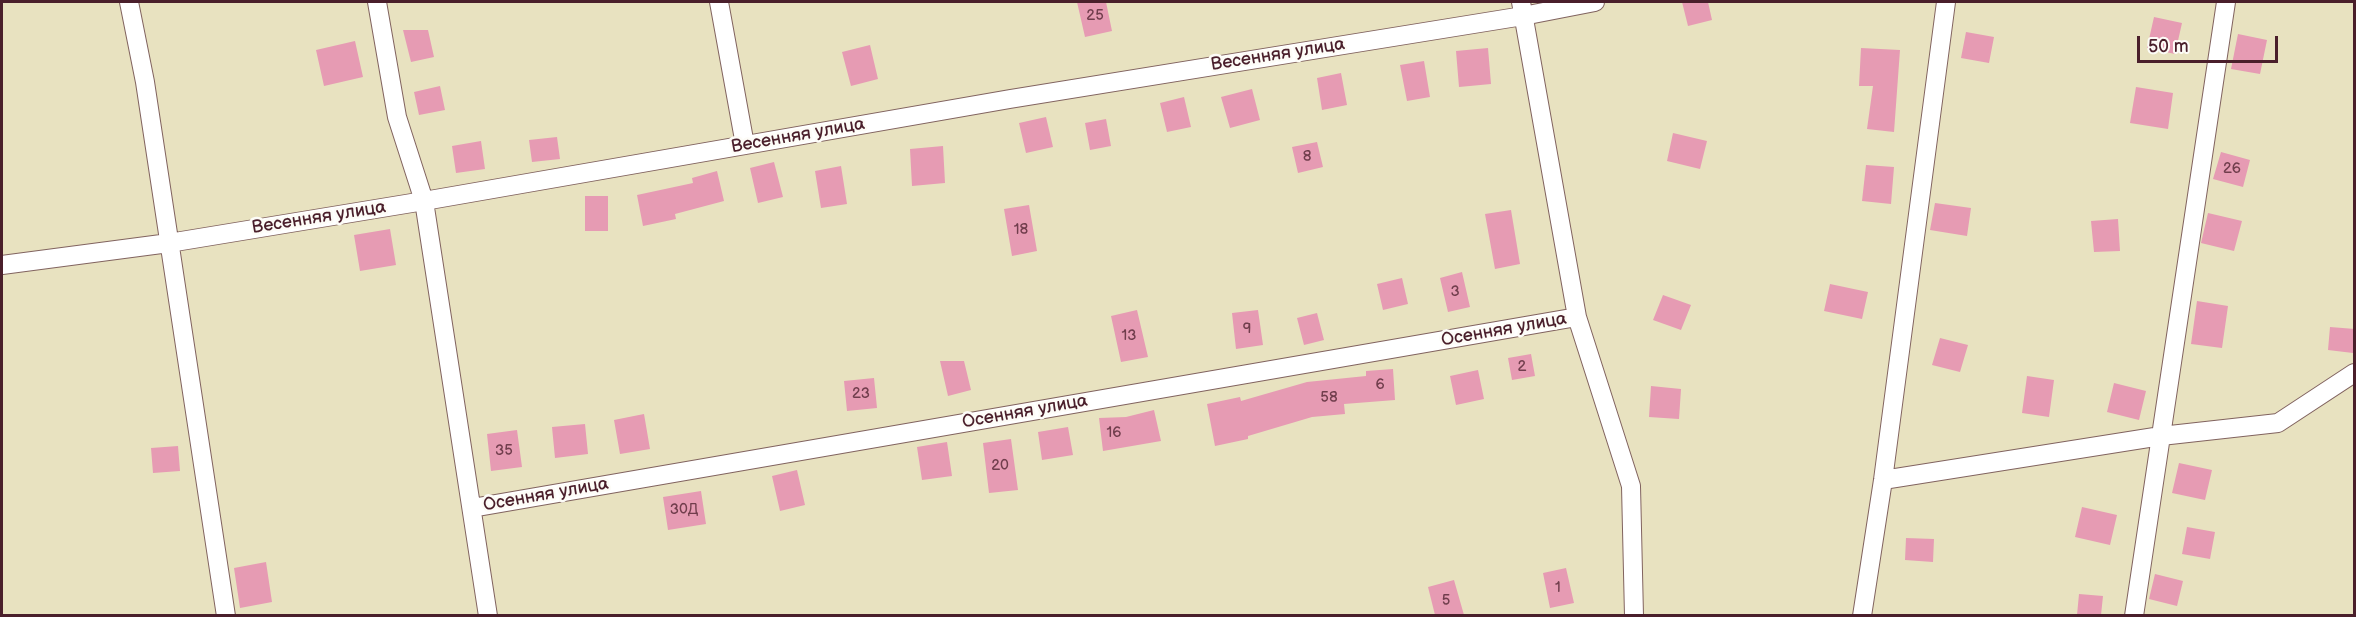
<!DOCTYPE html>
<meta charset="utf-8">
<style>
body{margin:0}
#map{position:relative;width:2356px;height:617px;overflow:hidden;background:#e8e2c0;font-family:"Balsamiq Sans",sans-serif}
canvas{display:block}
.frame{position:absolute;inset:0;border:3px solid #4a1f2b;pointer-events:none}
.scale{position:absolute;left:2137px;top:36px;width:141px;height:27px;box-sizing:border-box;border:3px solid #4a1f2b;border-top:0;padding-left:8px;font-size:18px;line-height:21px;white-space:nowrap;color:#4a1f2b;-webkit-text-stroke:4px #fdfcf7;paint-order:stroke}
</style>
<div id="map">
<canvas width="2356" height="617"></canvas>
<div class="frame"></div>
<div class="scale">50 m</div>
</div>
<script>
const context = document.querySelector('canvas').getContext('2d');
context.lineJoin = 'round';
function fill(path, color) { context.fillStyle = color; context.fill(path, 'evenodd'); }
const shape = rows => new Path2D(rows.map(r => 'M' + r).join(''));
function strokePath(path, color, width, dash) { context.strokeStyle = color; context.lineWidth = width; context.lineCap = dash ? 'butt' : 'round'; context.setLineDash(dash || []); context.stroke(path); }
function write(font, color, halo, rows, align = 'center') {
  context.font = font + ' "Balsamiq Sans",sans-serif'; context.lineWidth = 5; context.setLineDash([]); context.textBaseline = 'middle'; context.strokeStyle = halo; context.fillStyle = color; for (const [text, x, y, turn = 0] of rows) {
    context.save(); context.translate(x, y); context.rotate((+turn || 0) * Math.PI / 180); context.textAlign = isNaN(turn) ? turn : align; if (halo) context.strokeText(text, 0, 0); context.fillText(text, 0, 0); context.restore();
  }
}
const building = shape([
 [1077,2,1106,2,1112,31,1085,37],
 [1682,2,1708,2,1712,20,1688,26],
 [2154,17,2182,23,2175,54,2147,48],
 [403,30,428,30,434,57,411,62],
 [1966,32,1994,37,1989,63,1961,58],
 [2238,34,2267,40,2260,74,2231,69],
 [355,41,363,77,324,86,316,50],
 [870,45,878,79,851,86,842,52],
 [1488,48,1491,84,1459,87,1456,51],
 [1861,48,1900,50,1894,132,1867,129,1873,86,1859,86],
 [1424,61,1430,97,1407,101,1400,65],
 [1341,73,1347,105,1322,110,1317,78],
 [440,86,445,110,419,115,414,92],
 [2136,87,2173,93,2168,129,2130,123],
 [1252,89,1260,120,1230,128,1221,97],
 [1184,97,1191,127,1167,132,1160,103],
 [1046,117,1053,147,1026,153,1019,123],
 [1106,119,1111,146,1090,150,1085,123],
 [1673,133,1707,141,1700,169,1667,161],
 [557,137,560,159,532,162,529,140],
 [481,141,485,169,456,173,452,146],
 [1317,142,1323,167,1298,173,1292,147],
 [943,146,945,183,912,186,910,149],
 [2221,152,2250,160,2243,187,2213,179],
 [774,162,783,197,758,203,750,168],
 [1866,165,1894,167,1891,204,1862,201],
 [841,166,847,204,821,208,815,171],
 [717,171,724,201,675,214,676,219,643,226,637,195,693,183,692,178],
 [585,196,608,196,608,231,585,231],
 [1935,203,1971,208,1967,236,1930,230],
 [1029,205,1037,251,1012,256,1004,209],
 [1511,210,1520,264,1495,269,1485,214],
 [2208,213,2242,221,2234,251,2201,243],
 [2118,219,2120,251,2094,252,2091,221],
 [390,229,396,265,360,271,354,235],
 [1462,272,1470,307,1448,312,1440,278],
 [1402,278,1408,304,1383,310,1377,284],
 [1830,284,1868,292,1862,319,1824,311],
 [1663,295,1691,305,1681,330,1653,320],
 [2197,301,2228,306,2222,348,2191,344],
 [1137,310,1148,357,1121,362,1111,316],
 [1258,310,1263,345,1236,349,1232,313],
 [1317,313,1324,340,1304,345,1297,318],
 [2330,327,2355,329,2353,353,2328,350],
 [1940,338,1968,345,1960,372,1932,365],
 [1531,354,1535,376,1512,380,1508,358],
 [940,361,964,361,971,390,948,396],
 [1393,369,1395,400,1344,404,1345,414,1312,417,1248,436,1248,439,1215,446,1207,404,1240,397,1241,401,1307,382,1366,376,1366,371],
 [1478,370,1484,399,1456,405,1450,376],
 [2027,376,2054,380,2049,417,2022,413],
 [874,378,877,408,847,411,844,381],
 [2114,383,2146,391,2139,420,2107,412],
 [1651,386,1681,389,1679,419,1649,417],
 [1154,410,1161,441,1103,451,1099,418,1126,417],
 [644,414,650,449,620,454,614,420],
 [585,424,588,454,555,458,552,427],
 [1068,427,1073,455,1042,460,1038,432],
 [517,430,522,467,491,471,487,434],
 [1011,439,1018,490,989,493,983,443],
 [947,442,952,476,922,480,917,447],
 [178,446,180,471,153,473,151,448],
 [2179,463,2212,470,2205,500,2172,493],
 [797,470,805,505,780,511,772,476],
 [701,491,706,524,668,530,663,497],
 [2082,507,2117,515,2110,545,2075,537],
 [2187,527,2215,532,2210,559,2182,554],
 [1906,538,1934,539,1933,562,1905,560],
 [266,562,272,602,240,608,234,568],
 [1566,568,1574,603,1550,608,1543,573],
 [2155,574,2183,581,2177,606,2149,599],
 [1454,580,1464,615,1435,615,1428,587],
 [2079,594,2103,596,2101,615,2077,615]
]);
const minor = shape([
 [129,2,145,82,226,616],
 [377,2,397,117,424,201,488,616],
 [719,2,745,145],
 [1521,2,1577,317,1631,486,1634,616],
 [2,265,169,243,424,201,1010,99,1523,16,1595,2],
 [1883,480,2161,436,2278,423,2354,373],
 [472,508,1577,317],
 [1862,616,1883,480,1946,2],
 [2134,616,2226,2]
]);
const numberNames = [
 ["25",1095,16],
 ["8",1307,157],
 ["26",2232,169],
 ["18",1021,230],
 ["3",1455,292],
 ["9",1247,329],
 ["13",1129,336],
 ["2",1522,367],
 ["6",1380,385],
 ["23",861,394],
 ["58",1329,398],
 ["16",1114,433],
 ["35",504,451],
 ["20",1000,466],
 ["30Д",684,510],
 ["1",1558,588],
 ["5",1446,601]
];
const streetNames = [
 ["Весенняя улица",1278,55,-9],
 ["Весенняя улица",798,136,-10],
 ["Весенняя улица",319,218,-9],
 ["Осенняя улица",1504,330,-10],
 ["Осенняя улица",1025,412,-10],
 ["Осенняя улица",546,495,-10]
];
fill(building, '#e69bb3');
strokePath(minor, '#81635f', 20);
strokePath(minor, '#fff', 18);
write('15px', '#713e4d', null, numberNames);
write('18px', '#4a1f2b', '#fdfcf7', streetNames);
</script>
